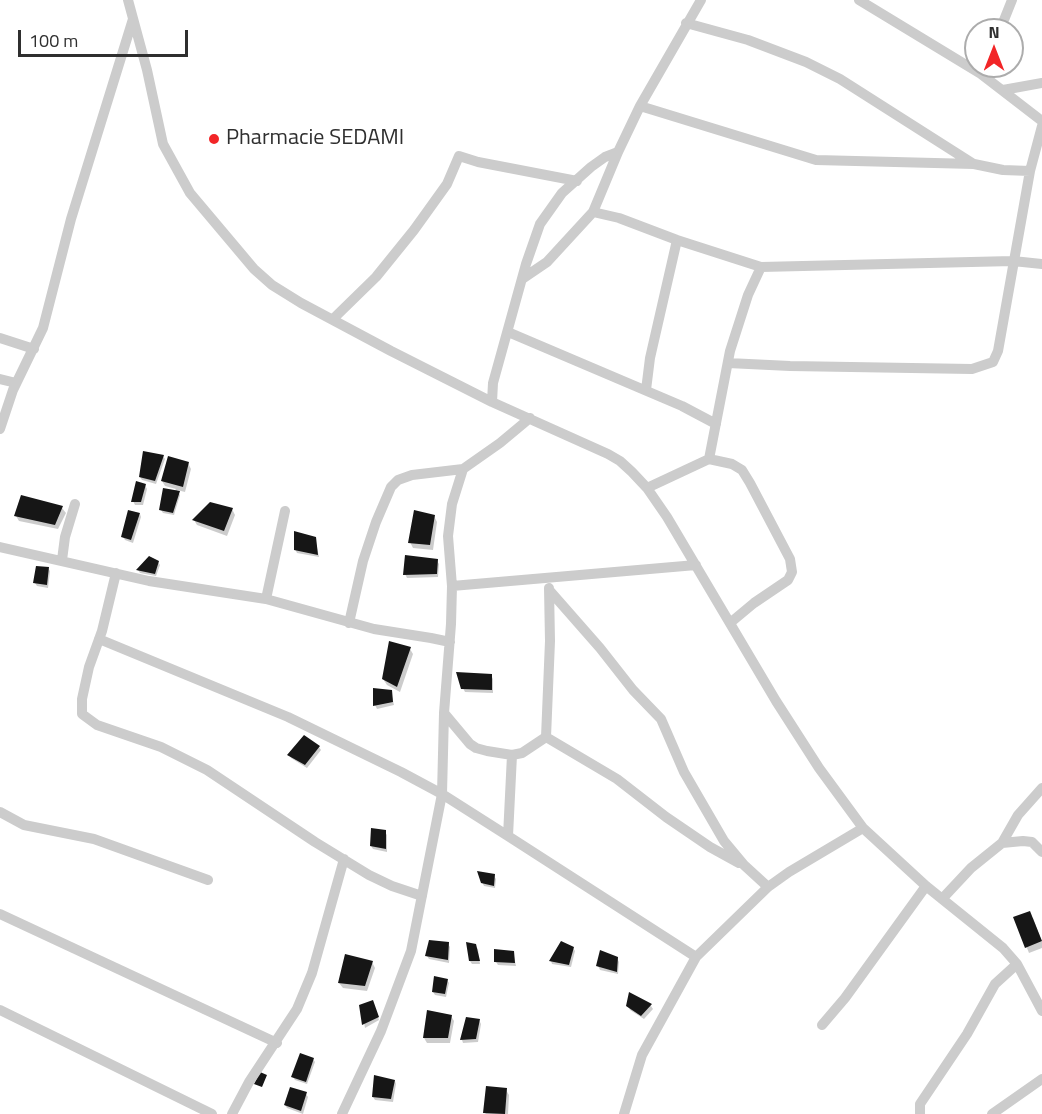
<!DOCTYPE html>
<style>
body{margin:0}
#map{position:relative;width:1042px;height:1114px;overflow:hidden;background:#fff;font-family:"Titillium Web",sans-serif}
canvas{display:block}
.north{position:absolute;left:964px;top:18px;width:60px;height:60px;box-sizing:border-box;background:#fff;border:2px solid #acacac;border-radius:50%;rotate:0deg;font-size:16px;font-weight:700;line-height:24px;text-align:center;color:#2f2f2f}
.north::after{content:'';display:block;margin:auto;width:21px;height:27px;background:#f22527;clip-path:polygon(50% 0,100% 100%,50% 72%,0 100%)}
.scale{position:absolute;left:18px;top:30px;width:170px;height:27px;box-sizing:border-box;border:3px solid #2f2f2f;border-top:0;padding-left:8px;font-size:18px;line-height:21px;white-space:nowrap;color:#2f2f2f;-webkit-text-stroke:4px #fff;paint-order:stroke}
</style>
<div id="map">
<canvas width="1042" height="1114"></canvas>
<div class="north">N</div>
<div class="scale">100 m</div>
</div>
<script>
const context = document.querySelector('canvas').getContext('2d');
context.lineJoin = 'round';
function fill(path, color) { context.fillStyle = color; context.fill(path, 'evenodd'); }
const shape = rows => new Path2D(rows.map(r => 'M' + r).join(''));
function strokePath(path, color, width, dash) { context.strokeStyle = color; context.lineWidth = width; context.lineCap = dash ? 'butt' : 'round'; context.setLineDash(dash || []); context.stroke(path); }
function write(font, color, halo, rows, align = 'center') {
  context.font = font + ' "Titillium Web",sans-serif'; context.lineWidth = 6; context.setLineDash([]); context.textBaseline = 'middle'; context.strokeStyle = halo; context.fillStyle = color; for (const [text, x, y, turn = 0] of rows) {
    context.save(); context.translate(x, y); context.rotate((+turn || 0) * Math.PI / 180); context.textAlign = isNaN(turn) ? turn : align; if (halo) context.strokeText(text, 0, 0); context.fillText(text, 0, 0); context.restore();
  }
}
const shadow = shape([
 [163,456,165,459,156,484,142,480,140,477],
 [188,463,191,469,185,492,177,490,180,495,174,515,163,513,161,510,176,489,165,486,162,481],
 [145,485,147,489,143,505,135,505,133,501],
 [22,497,62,508,66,513,58,529,19,521,16,516],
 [232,509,235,515,227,536,197,525,194,520],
 [140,514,141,517,133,543,125,540,123,537],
 [434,516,437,522,433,550,413,548,410,542],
 [315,539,319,557,297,553,295,549],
 [437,561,439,564,438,577,407,578,405,574],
 [158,562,160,565,156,576,140,573,138,570],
 [48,568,50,571,48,588,37,586,35,583],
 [410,649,413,654,400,692,387,685,383,679],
 [491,675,493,679,493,693,465,692,463,688],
 [391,692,394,705,377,709,375,705],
 [319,747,321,750,307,768,291,758,289,755],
 [385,832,387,835,387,852,373,849,371,846],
 [494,876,496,879,495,888,484,886,482,882],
 [1015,918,1033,918,1042,942,1042,948,1029,953],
 [448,944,450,947,449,963,429,959,427,956],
 [475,946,478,949,480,964,472,964,470,961],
 [573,948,575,951,571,967,552,964,551,961],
 [513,952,516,966,498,965,496,962],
 [617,958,619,962,618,974,600,970,598,966],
 [372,962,375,968,367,991,343,988,339,983],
 [447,980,449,983,446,997,435,995,433,992],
 [630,994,651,1006,653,1009,644,1019,630,1010,628,1006],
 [361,1006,374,1006,379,1020,365,1028],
 [451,1016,454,1021,450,1043,427,1043,424,1038],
 [479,1020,481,1024,478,1042,463,1043,462,1040],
 [313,1059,315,1062,307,1084,295,1080,293,1077],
 [395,1081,396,1084,393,1102,375,1100,373,1097],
 [506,1090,509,1095,508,1114,485,1114],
 [306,1094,308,1097,303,1114,287,1108,285,1105]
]);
const building = shape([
 [143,451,164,455,155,481,139,477],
 [168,456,189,462,183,487,161,481],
 [136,481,146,484,141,502,131,502],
 [163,488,180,491,173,513,159,510],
 [21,495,63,506,55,525,14,516],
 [210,502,233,508,224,531,192,520],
 [128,510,140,513,131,540,121,537],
 [414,510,435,515,430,545,408,543],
 [294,531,316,537,318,555,294,550],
 [405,555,438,559,437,574,403,575],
 [149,556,159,561,155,574,136,570],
 [36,566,49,567,47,585,33,583],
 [389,641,411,647,397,687,382,679],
 [456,672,492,674,492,690,461,689],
 [373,688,392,690,393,702,373,706],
 [304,735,320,746,305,765,287,755],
 [371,828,386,830,386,849,370,846],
 [477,871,495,874,494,886,481,883],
 [1030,911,1042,941,1025,948,1013,917],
 [429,940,449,942,448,960,425,956],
 [561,941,574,947,569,965,549,961],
 [466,942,476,944,480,961,469,961],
 [494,949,514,951,515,963,494,962],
 [600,950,618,957,617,972,596,966],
 [345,954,373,961,365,986,338,983],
 [434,976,448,979,445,994,432,992],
 [629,992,652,1004,641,1016,626,1006],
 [373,1000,379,1017,362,1025,359,1005],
 [427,1010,452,1015,448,1038,423,1038],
 [466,1017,480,1019,476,1039,460,1040],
 [300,1053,314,1058,306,1082,291,1077],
 [260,1072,267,1075,262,1087,254,1084],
 [374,1075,395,1080,391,1099,372,1097],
 [486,1086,507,1088,505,1114,483,1113],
 [290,1087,307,1092,301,1111,284,1105]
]);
const minor = shape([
 [128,0,147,70,163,144,190,193,254,269,272,285,301,303,391,351,492,402,608,454,620,461,632,472,647,488,667,517,776,701,819,768,863,828,926,886,1003,948,1017,964,1042,1011],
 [859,0,981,74,1042,121],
 [686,23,748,40,806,62,840,79,972,163],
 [1000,30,1012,0],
 [1003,90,1042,83],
 [640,106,816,160,974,164,1003,170,1030,171,1042,126],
 [593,212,619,218,677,240,761,267,1013,261,1042,264],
 [522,279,547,262,593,212,618,152],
 [333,319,376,277,414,230,447,184,459,156,478,162,577,181],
 [508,332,682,406,716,424],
 [0,338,34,349],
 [728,363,790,366,972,369,993,362,998,351,1030,171],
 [0,379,16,383],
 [646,390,650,358,677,240],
 [492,402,493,383,526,264,540,224,562,193,591,167,605,157,618,152,640,106,701,0],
 [0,429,13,390,43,328,71,219,133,19],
 [709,459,730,351,748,295,761,267],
 [647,488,709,459,732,464,742,470,750,483,790,559,792,572,788,580,754,603,730,623],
 [0,547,149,581,266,599,374,629,431,638,450,642],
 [62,560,65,537,75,504],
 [116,573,102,631,89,667,82,699,82,714,97,725,161,747,207,770,315,842,369,875,392,886,422,896],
 [452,586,696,565],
 [550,591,600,648,633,690,661,719,684,772,724,841,744,865,768,887],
 [266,599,285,511],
 [349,623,363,561,376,522,391,487,398,480,412,475,463,469],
 [99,639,288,717,401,772,442,794,508,836,696,957],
 [444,713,470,744,476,748,487,751,512,755,522,753,546,737],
 [546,737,617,779,666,817,710,847,739,863],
 [546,737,550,641,549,588],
 [0,812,24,825,94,839,208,880],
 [508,836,512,755],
 [1002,843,1023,841,1032,842,1042,852],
 [942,899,971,868,1002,843,1018,815,1042,788],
 [0,914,277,1043],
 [0,1010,212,1114],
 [822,1025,845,998,926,886],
 [232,1114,249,1082,297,1009,312,973,344,859],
 [342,1114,381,1031,411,951,442,794,444,713,451,624,452,586,448,536,452,504,463,469,500,443,530,418],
 [624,1114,642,1055,696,957,768,887,789,872,863,828],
 [920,1114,920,1104,967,1034,995,984,1017,964],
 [992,1114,1042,1079]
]);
const markers = [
 [214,139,6,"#f22527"]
];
const poiNames = [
 ["Pharmacie SEDAMI",226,139]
];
fill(shadow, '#0003');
fill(building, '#161616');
strokePath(minor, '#ccc', 10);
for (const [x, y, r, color] of markers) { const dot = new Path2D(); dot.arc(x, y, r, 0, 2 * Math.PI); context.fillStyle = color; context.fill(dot); strokePath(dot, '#fff', 2); }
write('22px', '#2f2f2f', '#fff', poiNames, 'left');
</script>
